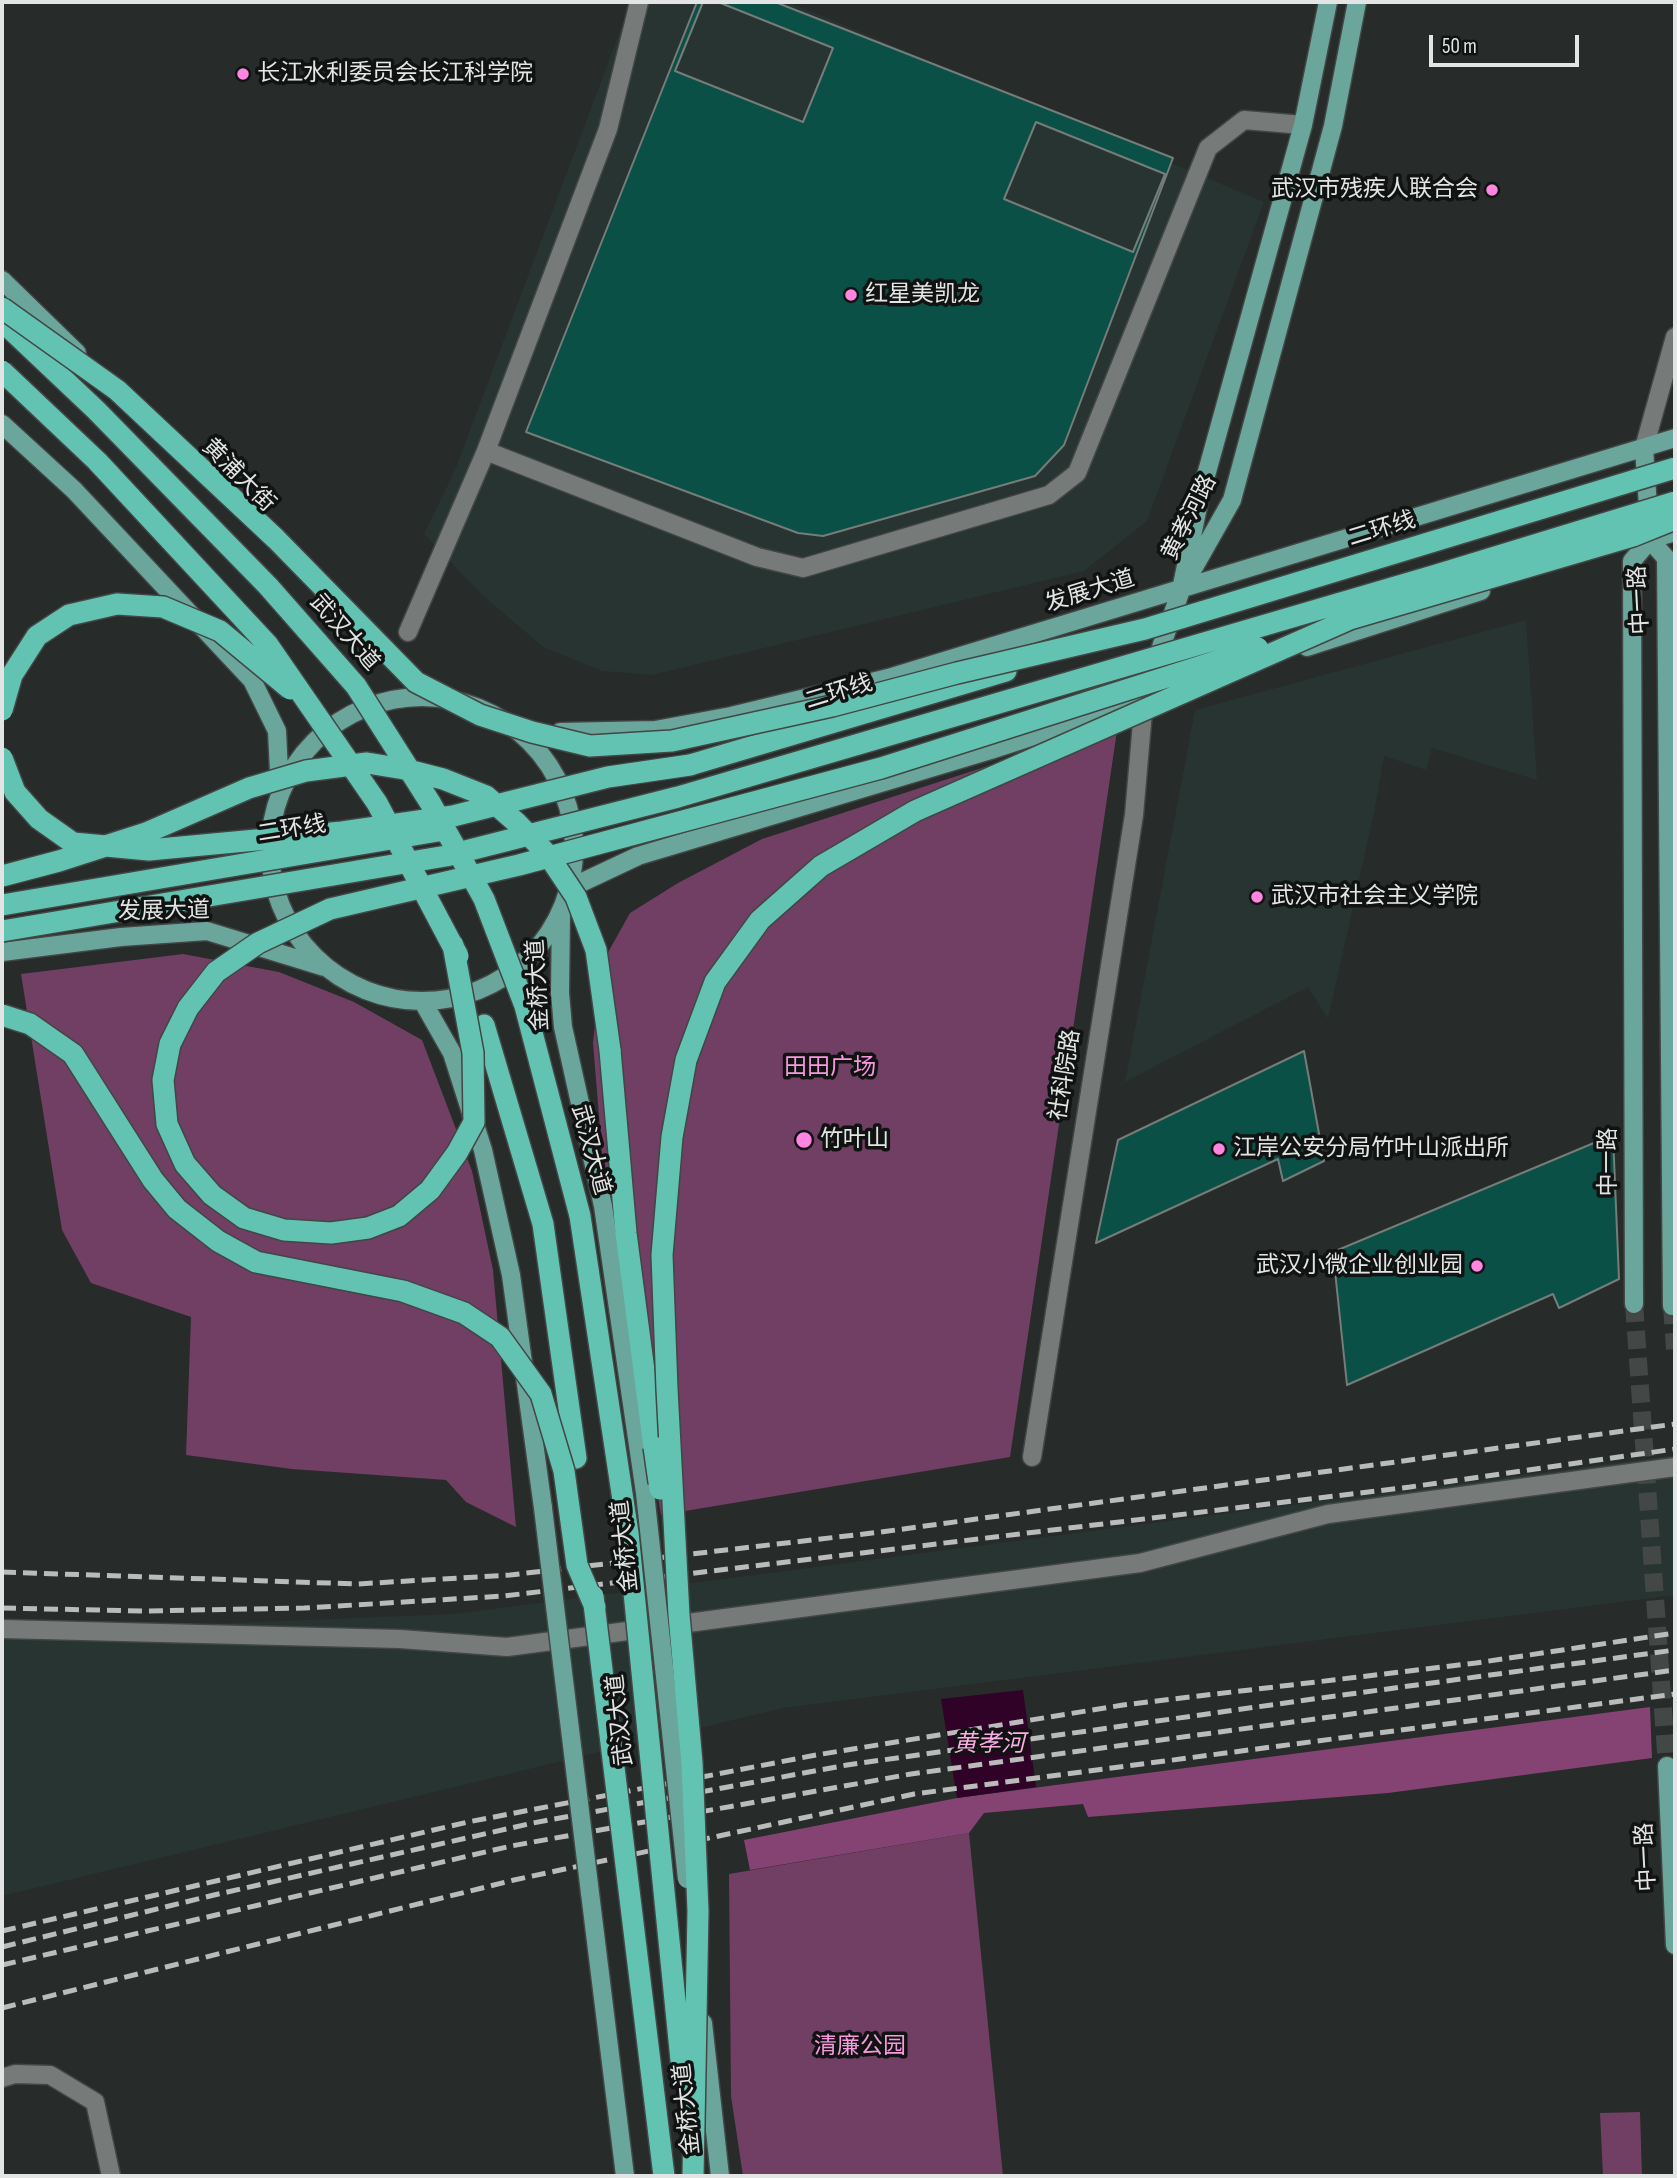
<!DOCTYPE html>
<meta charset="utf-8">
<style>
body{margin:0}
#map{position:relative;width:1677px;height:2178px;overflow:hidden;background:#272b2a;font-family:"Sofia Sans Condensed",sans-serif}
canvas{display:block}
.frame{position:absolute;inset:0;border:4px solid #e2e5e4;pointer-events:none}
.scale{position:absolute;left:1429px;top:35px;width:150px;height:32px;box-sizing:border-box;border:4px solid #e2e5e4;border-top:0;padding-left:9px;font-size:21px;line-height:24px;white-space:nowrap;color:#e2e5e4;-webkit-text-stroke:5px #111313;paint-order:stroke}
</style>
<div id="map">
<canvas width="1677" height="2178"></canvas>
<div class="frame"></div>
<div class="scale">50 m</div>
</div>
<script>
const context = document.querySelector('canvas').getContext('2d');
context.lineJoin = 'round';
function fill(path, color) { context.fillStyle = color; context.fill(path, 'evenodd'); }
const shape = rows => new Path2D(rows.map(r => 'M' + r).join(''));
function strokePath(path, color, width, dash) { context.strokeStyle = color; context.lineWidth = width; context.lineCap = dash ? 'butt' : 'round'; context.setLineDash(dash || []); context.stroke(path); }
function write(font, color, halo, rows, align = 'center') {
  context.font = font + ' "Sofia Sans Condensed","Noto Sans SC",sans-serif'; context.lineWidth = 7; context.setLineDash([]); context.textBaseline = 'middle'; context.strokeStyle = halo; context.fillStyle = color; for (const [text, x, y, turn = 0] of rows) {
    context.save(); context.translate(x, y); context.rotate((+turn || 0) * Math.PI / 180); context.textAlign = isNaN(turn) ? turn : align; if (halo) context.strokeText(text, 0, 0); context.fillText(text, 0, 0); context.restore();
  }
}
const built = shape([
 [631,2,789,2,1264,202,1147,521,1084,571,652,675,602,671,543,647,482,595,424,534,455,470],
 [1526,620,1537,780,1432,748,1426,770,1384,756,1375,808,1328,1019,1308,987,1125,1082,1195,710],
 [1675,1455,1675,1595,783,1708,2,1896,2,1626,132,1627,455,1614]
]);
const green = shape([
 [1118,724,1010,1457,661,1515,603,1165,593,1043,601,965,630,913,678,883,762,839],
 [183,954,279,972,354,1002,422,1040,472,1171,493,1270,516,1527,466,1502,446,1480,292,1469,186,1455,191,1317,91,1283,62,1230,21,974],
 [969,1833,1003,2176,743,2176,731,2096,729,1874],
 [1640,2112,1642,2176,1603,2176,1600,2113]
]);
const forest = shape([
 [1650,1707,1652,1758,1388,1793,1088,1817,1083,1804,984,1813,969,1833,750,1870,744,1840,957,1798]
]);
const water = shape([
 [1023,1690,1036,1787,957,1798,941,1699]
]);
const building = shape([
 [697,2,775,2,1173,158,1064,445,1035,476,823,536,798,533,526,432,697,2],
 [703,2,718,2,833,48,803,122,675,71,703,2],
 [1036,122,1165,174,1133,252,1004,199,1036,122],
 [1304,1051,1324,1161,1283,1181,1278,1159,1096,1243,1118,1140,1304,1051],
 [1613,1135,1619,1279,1559,1308,1553,1294,1347,1385,1333,1252,1613,1135]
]);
const majorTunnel = shape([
 [1634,1304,1667,1766],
 [1672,1306,1675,1349]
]);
const minor = shape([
 [1644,448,1675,337],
 [486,451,757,557,803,568,1049,495,1077,473,1208,148,1244,120,1303,125],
 [408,632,486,451,608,129,639,2],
 [1032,1457,1134,815,1144,700],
 [2,1629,400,1639,507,1647,1140,1563,1328,1514,1675,1467],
 [2,2078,15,2074,50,2075,95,2102,111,2176]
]);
const major = shape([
 [1328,2,1303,125,1200,497,1181,590,1232,500,1333,126,1357,2],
 [2,280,77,353],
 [2,424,74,490,252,680,277,731,280,792],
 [1644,448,1649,521],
 [1650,540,1666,558,1672,1306],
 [1638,543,1675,532],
 [1307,647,1481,591],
 [1145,693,1181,590],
 '270 849a152 152 0 1 1 304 0a152 152 0 1 1-304 0Z',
 [560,732,655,730,731,716,888,678,1675,438],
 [570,888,638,856,991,750,1154,697],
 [561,913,560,993,563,1027,603,1206,645,1493],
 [2,952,121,937,207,931,324,967],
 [423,1002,452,1053,483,1150,511,1275,543,1508],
 [1634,1304,1632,561,1650,540],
 [1667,1766,1675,1945],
 [590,1893,625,2176],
 [703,2023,720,2176]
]);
const highway = shape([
 [2,321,96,410,268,586,356,686],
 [690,765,1006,671],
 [484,1025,543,1224,576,1458],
 [610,1050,626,1233,654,1447]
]);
const rail = shape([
 [2,1572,357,1584,510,1575,881,1532,1675,1424],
 [2,1608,144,1611,304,1608,504,1596,1410,1487,1675,1449],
 [2,1931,468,1822,816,1755,1123,1705,1476,1663,1675,1633],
 [2,1947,214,1895,533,1823,847,1765,1306,1700,1675,1650],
 [2,1965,511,1846,911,1774,1675,1670],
 [2,2008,514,1880,914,1794,1675,1694]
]);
const majorBridge = shape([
 [645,1493,687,1879],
 [543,1508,590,1893]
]);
const highwayBridge = shape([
 [2,308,117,390,276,539,416,682,480,715,532,732,590,746,672,741,832,706,957,673,1145,629,1675,468],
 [2,371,97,461,268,645,377,803,458,956],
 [356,686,431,804,484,899,525,1006,580,1216,628,1533,683,2080],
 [2,710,12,675,37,636,69,615,117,604,163,607,220,631,290,689],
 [2,758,15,792,39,819,73,843,149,850,342,832,453,816,608,777,690,765],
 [2,876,59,861,146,833,249,788,306,771,367,763,404,769,443,779,486,796,517,823,548,855,576,897,596,950,610,1050],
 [2,905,444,830],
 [2,931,446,856,678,797,1436,575,1675,502],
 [453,945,473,1053,474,1122,457,1153,430,1190,399,1216,368,1228,331,1233,284,1230,244,1218,212,1195,185,1164,167,1124,163,1080,170,1044,188,1008,216,972,258,943,330,909,519,865,881,768,1258,648],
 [2,1015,30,1024,73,1054,153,1180,177,1209,218,1241,256,1262,403,1291,464,1313,500,1337,541,1394,564,1471,577,1565,595,1607],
 [654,1447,660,1489],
 [593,1596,664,2176],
 [693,2176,698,1911,692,1763,679,1615,667,1389,662,1255,672,1137,686,1060,715,982,760,920,821,866,915,811,1350,619,1633,536,1675,519]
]);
const markers = [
 [243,74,7,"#fe85e0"],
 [1492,190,7,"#fe85e0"],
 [851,295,7,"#fe85e0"],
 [1257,897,7,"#fe85e0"],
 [804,1140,9,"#fe85e0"],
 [1219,1149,7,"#fe85e0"],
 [1477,1266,7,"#fe85e0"]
];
const poiNames = [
 ["长江水利委员会长江科学院",257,74],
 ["武汉市残疾人联合会",1478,190,"right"],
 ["红星美凯龙",865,295],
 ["武汉市社会主义学院",1271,897],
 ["竹叶山",820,1140],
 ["江岸公安分局竹叶山派出所",1233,1149],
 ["武汉小微企业创业园",1463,1266,"right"]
];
const streetNames = [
 ["黄浦大街",238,476,45],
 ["黄孝河路",1190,518,-63],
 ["二环线",1382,530,-17],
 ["发展大道",1090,592,-17],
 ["中一路",1640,600,-93],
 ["武汉大道",344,633,49],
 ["二环线",839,693,-17],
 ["二环线",292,830,-9],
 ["发展大道",164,912,-1],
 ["金桥大道",539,985,-93],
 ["社科院路",1066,1075,-81],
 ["武汉大道",590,1150,75],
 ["中一路",1609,1162,-90],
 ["金桥大道",626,1546,-96],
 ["武汉大道",621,1720,-96],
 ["中一路",1647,1857,-93],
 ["金桥大道",688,2109,-96]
];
const parkNames = [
 ["田田广场",830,1068],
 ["清廉公园",860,2047]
];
const waterNames = [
 ["黄孝河",989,1745]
];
fill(built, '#283431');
fill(green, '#703f63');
fill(forest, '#854374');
fill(water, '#300227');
fill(building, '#0a5046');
strokePath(building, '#767c7a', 2);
strokePath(majorTunnel, '#434746', 18, [18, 9]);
strokePath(minor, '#424645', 21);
strokePath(major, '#424645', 21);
strokePath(highway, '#424645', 24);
strokePath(minor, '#767b7a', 18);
strokePath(major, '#6ba69c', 18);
strokePath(highway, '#63c3b2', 21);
strokePath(rail, '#b9bcbb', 5, [14, 7]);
strokePath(majorBridge, '#424645', 21, []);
strokePath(highwayBridge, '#424645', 24, []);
strokePath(majorBridge, '#6ba69c', 18);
strokePath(highwayBridge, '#63c3b2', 21);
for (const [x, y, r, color] of markers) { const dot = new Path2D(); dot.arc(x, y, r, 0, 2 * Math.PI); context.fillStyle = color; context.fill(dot); strokePath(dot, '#111313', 2.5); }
write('23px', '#e2e5e4', '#111313', poiNames, 'left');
write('23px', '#e2e5e4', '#111313', streetNames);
write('23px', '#f799de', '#111313', parkNames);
write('italic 24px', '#f9ade3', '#111313', waterNames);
</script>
